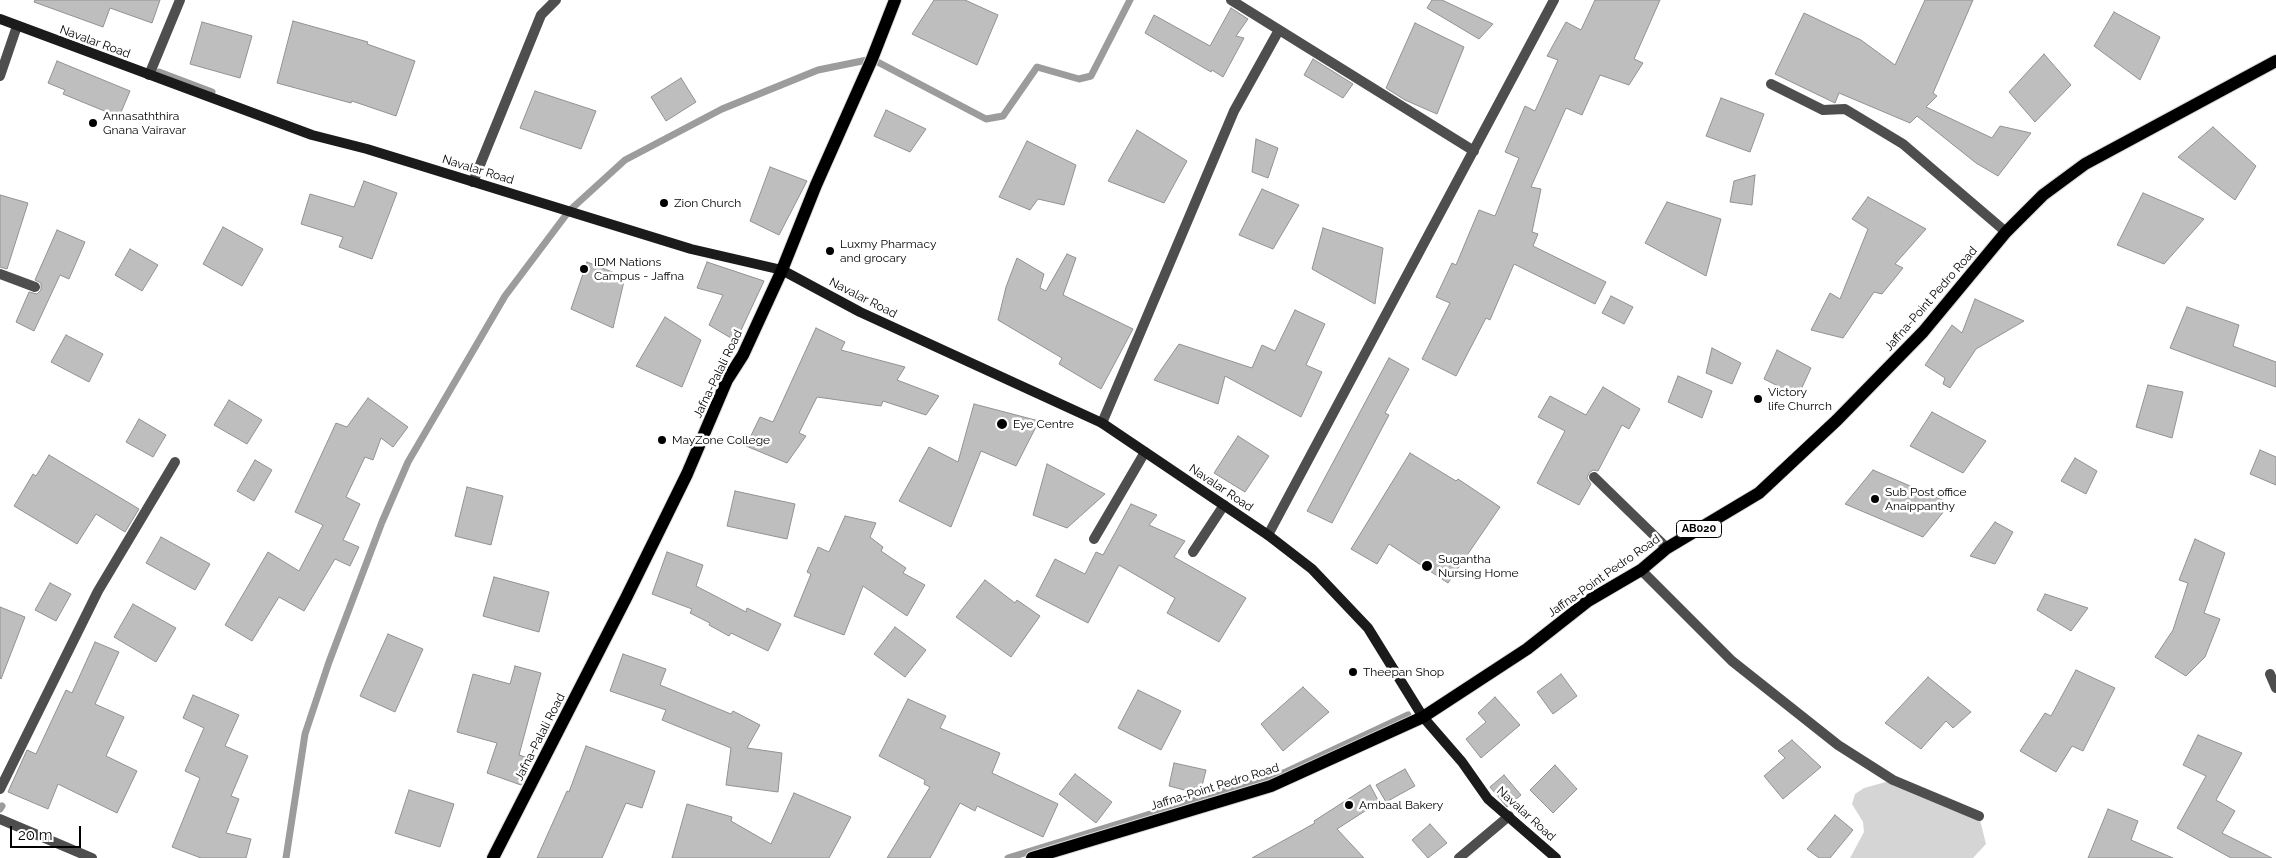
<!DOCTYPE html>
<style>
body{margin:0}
#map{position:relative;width:2276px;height:858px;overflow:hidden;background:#fff;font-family:Raleway,sans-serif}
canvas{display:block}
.scale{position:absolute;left:10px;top:826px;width:71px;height:22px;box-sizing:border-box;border:2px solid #000;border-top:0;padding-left:6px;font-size:15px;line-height:18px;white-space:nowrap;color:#000;-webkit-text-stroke:4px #fff;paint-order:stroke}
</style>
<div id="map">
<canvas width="2276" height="858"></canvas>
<div class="scale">20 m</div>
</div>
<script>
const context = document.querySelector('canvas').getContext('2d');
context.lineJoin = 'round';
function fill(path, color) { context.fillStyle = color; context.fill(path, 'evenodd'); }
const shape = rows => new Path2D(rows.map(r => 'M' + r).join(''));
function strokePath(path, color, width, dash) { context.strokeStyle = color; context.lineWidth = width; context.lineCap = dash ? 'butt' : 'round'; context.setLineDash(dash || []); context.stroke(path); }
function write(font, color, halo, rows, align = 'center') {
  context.font = font + ' Raleway,sans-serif'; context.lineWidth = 5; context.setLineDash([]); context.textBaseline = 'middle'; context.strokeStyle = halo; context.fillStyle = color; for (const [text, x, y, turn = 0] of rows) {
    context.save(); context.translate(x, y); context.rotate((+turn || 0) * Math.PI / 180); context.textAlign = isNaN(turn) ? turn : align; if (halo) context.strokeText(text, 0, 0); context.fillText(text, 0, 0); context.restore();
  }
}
const green = shape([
 [1893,780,1979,816,1986,844,1973,858,1850,858,1864,832,1863,822,1852,804,1855,794,1864,788]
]);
const stream = shape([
 [159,72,212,92],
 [0,809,2,806],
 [286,858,305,734,329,662,382,522,408,462,505,296,569,211,625,160,722,109,818,70,872,59,986,119,1003,116,1037,67,1079,79,1091,76,1130,0],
 [1008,858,1286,772,1408,715]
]);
const building = shape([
 [35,0,160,0,152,23,110,8,103,27,34,2,35,0],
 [934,0,965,0,998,15,977,65,912,34,934,0],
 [1432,0,1442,0,1493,24,1479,39,1427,8,1432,0],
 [1595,0,1660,0,1634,59,1643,63,1629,85,1600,75,1582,115,1566,108,1531,187,1541,189,1532,232,1538,234,1533,246,1606,282,1595,304,1514,264,1490,320,1486,318,1456,376,1422,359,1450,303,1436,297,1452,263,1456,265,1479,210,1495,216,1519,158,1505,152,1525,106,1535,111,1558,60,1547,56,1566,22,1581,30,1595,0],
 [1925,0,1973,0,1933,93,1937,96,1926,107,1992,138,2000,126,2031,133,1998,176,1976,163,1917,116,1910,123,1839,93,1835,103,1775,74,1804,13,1861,40,1895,65,1925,0],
 [1231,8,1248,19,1236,36,1244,38,1223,77,1212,70,1211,72,1145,33,1154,15,1210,46,1231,8],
 [2114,12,2160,37,2140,80,2094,46,2114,12],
 [293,21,368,42,367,44,415,61,396,116,352,101,351,103,277,83,293,21],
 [202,22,252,36,240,78,190,64,202,22],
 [1415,23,1464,47,1437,114,1405,100,1386,88,1415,23],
 [2044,54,2071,85,2035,122,2009,92,2044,54],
 [1313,59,1353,84,1343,98,1304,75,1313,59],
 [57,61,130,91,119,117,63,94,65,90,48,83,57,61],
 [681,78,696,102,666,121,651,97,681,78],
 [535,91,596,111,581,149,520,128,535,91],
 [1721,98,1764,114,1750,152,1706,136,1721,98],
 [886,110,926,129,910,152,874,136,886,110],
 [2213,127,2256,166,2235,200,2178,157,2213,127],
 [1137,130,1187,161,1164,203,1108,181,1137,130],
 [1256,139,1278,148,1268,178,1252,172,1256,139],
 [1027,141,1076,165,1064,205,1038,199,1030,210,999,197,1027,141],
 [770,167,807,181,779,235,750,221,770,167],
 [1755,175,1752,205,1730,202,1734,181,1755,175],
 [364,181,397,193,372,259,339,247,343,237,301,224,310,194,354,207,364,181],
 [1262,189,1299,205,1273,249,1239,235,1262,189],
 [2143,193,2204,219,2164,264,2117,245,2143,193],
 [0,195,28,203,7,269,0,267,0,195],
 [1868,197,1926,229,1895,264,1903,268,1882,294,1874,292,1843,338,1811,330,1830,293,1840,299,1868,229,1852,219,1868,197],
 [1667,202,1721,219,1706,276,1645,243,1667,202],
 [223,227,263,249,242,286,203,264,223,227],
 [1323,228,1383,248,1375,304,1312,269,1323,228],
 [57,230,85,242,69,279,60,275,34,331,16,322,29,292,37,294,41,290,41,283,35,280,57,230],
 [130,249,158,265,142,291,115,275,130,249],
 [1067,254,1076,258,1063,295,1133,329,1101,389,1059,364,1062,358,998,320,1006,287,1017,258,1044,274,1040,288,1046,291,1067,254],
 [587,262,625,277,613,328,571,309,587,262],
 [707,262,764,281,736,341,709,325,723,295,697,288,707,262],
 [1611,296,1633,307,1624,324,1602,313,1611,296],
 [1975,299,2024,321,1976,349,1950,388,1943,384,1945,378,1925,365,1952,325,1962,333,1975,299],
 [2187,307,2239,325,2233,346,2276,362,2276,387,2170,348,2187,307],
 [1295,310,1325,324,1306,365,1322,372,1301,417,1225,376,1218,404,1154,380,1179,344,1252,368,1262,345,1275,351,1295,310],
 [665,317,701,340,682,387,636,366,665,317],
 [816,328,845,342,841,350,905,367,897,380,939,396,926,415,883,401,881,406,817,397,799,433,806,436,787,463,746,446,760,417,773,422,816,328],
 [66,335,103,354,89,382,51,362,66,335],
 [1712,348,1741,363,1732,384,1706,373,1712,348],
 [1777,350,1811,368,1798,396,1764,379,1777,350],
 [1389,358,1409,369,1385,413,1389,415,1332,523,1307,511,1389,358],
 [1678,376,1712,391,1702,418,1668,402,1678,376],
 [2148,385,2183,392,2172,438,2136,427,2148,385],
 [1603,387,1640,409,1629,429,1622,425,1598,471,1593,470,1589,473,1587,478,1591,484,1579,505,1537,483,1565,431,1538,417,1550,396,1586,415,1603,387],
 [368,398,408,427,393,447,381,438,373,460,365,457,346,497,360,504,343,540,359,547,350,566,335,559,304,611,279,597,252,641,225,625,268,552,299,571,323,525,295,512,336,423,347,427,368,398],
 [229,400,262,420,247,444,214,425,229,400],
 [974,404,1039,421,1016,466,981,451,951,527,899,501,929,447,958,462,974,404],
 [1932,412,1986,441,1963,473,1910,446,1932,412],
 [139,419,166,435,153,457,126,442,139,419],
 [1238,436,1269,456,1245,492,1214,473,1238,436],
 [2260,450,2276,457,2276,485,2250,474,2260,450],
 [1410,453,1456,481,1458,479,1500,507,1448,583,1389,544,1377,564,1351,549,1410,453],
 [49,455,139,509,125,532,96,514,77,544,14,506,33,474,36,476,49,455],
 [2075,458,2097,471,2086,494,2061,481,2075,458],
 [255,460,272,470,254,501,237,491,255,460],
 [1047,464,1105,494,1067,528,1033,515,1047,464],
 [1873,470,1945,501,1945,510,1923,537,1845,504,1873,470],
 [467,487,503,496,491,545,455,536,467,487],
 [735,491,795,504,787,539,727,526,735,491],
 [1131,504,1157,515,1149,525,1185,541,1174,557,1246,598,1219,642,1167,613,1175,598,1119,565,1088,623,1036,596,1055,559,1085,574,1096,552,1103,555,1131,504],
 [845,516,876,523,870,537,883,547,881,551,906,568,903,573,925,585,907,616,863,586,844,635,794,616,811,574,807,572,818,547,829,552,845,516],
 [1995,522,2013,532,1995,564,1970,556,1995,522],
 [161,537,210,564,195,590,146,563,161,537],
 [2195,539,2225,553,2204,613,2220,619,2205,657,2186,676,2155,657,2173,630,2188,583,2179,580,2195,539],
 [667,552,703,565,696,586,746,612,747,608,781,624,768,651,731,633,729,636,709,625,710,623,690,613,692,609,652,594,667,552],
 [494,577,549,592,539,632,483,616,494,577],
 [985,580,1015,603,1017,600,1040,616,1011,657,956,617,985,580],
 [50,583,71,594,56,621,35,610,50,583],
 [2045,594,2088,608,2071,631,2037,610,2045,594],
 [133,604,176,628,156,662,114,637,133,604],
 [0,607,25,617,1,679,0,678,0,607],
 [895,627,926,650,905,677,874,654,895,627],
 [388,634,423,649,395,712,360,696,388,634],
 [95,642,119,652,95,704,124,717,106,756,137,771,117,813,58,784,48,809,8,792,27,750,36,754,66,690,72,693,95,642],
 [623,654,666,669,660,685,731,714,733,711,760,725,747,748,782,753,778,792,726,785,731,748,662,720,666,710,610,691,623,654],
 [515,666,541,673,519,755,531,759,521,785,487,773,497,743,457,732,473,674,510,684,515,666],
 [2076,670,2115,688,2083,751,2072,746,2056,772,2020,751,2045,713,2051,716,2076,670],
 [1561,674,1577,696,1553,714,1537,692,1561,674],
 [1928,677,1971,712,1953,728,1946,721,1921,749,1885,723,1928,677],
 [1303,687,1329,712,1283,751,1261,724,1303,687],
 [1138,690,1181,711,1161,750,1118,728,1138,690],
 [193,695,239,715,225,746,248,756,231,796,239,799,226,833,251,839,246,858,201,858,172,847,200,778,185,771,204,728,183,718,193,695],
 [1495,697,1520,725,1481,758,1466,739,1486,722,1478,713,1495,697],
 [908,699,946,716,940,728,1000,753,992,773,1058,804,1043,837,977,806,975,811,960,803,930,858,887,858,930,787,924,784,925,780,879,756,908,699],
 [2198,735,2242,753,2216,800,2235,811,2222,833,2272,858,2231,858,2177,828,2206,776,2183,765,2198,735],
 [1792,740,1821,767,1783,799,1764,776,1785,758,1778,751,1792,740],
 [586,746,655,771,642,808,626,803,602,858,537,858,567,791,569,792,586,746],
 [1174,763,1206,770,1200,794,1169,786,1174,763],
 [1555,765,1577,789,1553,813,1530,790,1555,765],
 [1405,769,1415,786,1386,802,1376,785,1405,769],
 [1075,774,1112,802,1096,823,1059,794,1075,774],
 [1504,775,1521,795,1507,807,1490,787,1504,775],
 [1370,785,1379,802,1337,829,1364,858,1252,858,1315,823,1314,821,1370,785],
 [409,790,454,804,440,847,395,833,409,790],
 [794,793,851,817,829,858,672,858,687,804,732,817,731,821,771,844,794,793],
 [2108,809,2138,821,2131,840,2173,858,2088,858,2108,809],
 [1835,815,1853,830,1830,858,1819,858,1807,849,1835,815],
 [1430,824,1447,843,1428,858,1412,840,1430,824]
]);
const street = shape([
 [1231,0,1474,151],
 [149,75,180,0],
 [0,76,17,26],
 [1771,84,1823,110,1845,109,1903,144,2006,232],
 [473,182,541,15,556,0],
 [0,274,35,287],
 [1102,423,1234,111,1279,30],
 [1594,477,1667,548],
 [1268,535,1554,0],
 [1094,539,1145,452],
 [1193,552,1224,505],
 [1641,570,1732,661,1838,745,1893,780,1979,816],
 [2270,674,2276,688],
 [0,789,98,591,175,462],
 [0,819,92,858],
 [1459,858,1509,816]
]);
const secondary = shape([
 [0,19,312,135,367,149,691,249,782,270,860,312,1102,423,1268,535,1312,569,1368,628,1423,717,1462,762,1488,799,1556,858]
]);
const primary = shape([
 [493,858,626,598,687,474,727,380,743,355,782,270,816,185,872,59,895,0],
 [1032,858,1271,786,1423,717,1527,649,1588,601,1641,570,1667,548,1759,493,1837,420,1923,332,2006,232,2043,195,2085,164,2276,61]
]);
const markers = [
 [93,123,5,"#000"],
 [664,203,5,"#000"],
 [830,251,5,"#000"],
 [584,269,5,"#000"],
 [1758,399,5,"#000"],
 [1002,424,6,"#000"],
 [662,440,5,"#000"],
 [1875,499,5,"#000"],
 [1427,566,6,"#000"],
 [1353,672,5,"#000"],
 [1349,805,5,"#000"]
];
const shields = [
 [1699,529,45]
];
const shieldNames = [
 ["AB020",1699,529]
];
const streetNames = [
 ["Navalar Road",95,42,20],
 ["Navalar Road",478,170,17],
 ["Navalar Road",863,298,27],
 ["Jaffna-Point Pedro Road",1931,299,-49],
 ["Jafna-Palali Road",718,374,-64],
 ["Navalar Road",1221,488,34],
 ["Jaffna-Point Pedro Road",1604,576,-35],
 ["Jafna-Palali Road",540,737,-63],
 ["Jaffna-Point Pedro Road",1215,787,-17],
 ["Navalar Road",1526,814,42]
];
const poiNames = [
 ["Annasaththira",103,116],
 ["Gnana Vairavar",103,130],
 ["Zion Church",674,203],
 ["Luxmy Pharmacy",840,244],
 ["and grocary",840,258],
 ["IDM Nations",594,262],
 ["Campus - Jaffna",594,276],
 ["Victory",1768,392],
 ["life Churrch",1768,406],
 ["Eye Centre",1013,424],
 ["MayZone College",672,440],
 ["Sub Post office",1885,492],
 ["Anaippanthy",1885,506],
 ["Sugantha",1438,559],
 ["Nursing Home",1438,573],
 ["Theepan Shop",1363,672],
 ["Ambaal Bakery",1359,805]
];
fill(green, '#d5d5d5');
strokePath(stream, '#9c9c9c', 7);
fill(building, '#bebebe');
strokePath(building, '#929292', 1);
strokePath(primary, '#dbdbdb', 14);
strokePath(street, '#4e4e4e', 10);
strokePath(secondary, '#1b1b1b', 10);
strokePath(primary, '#000', 12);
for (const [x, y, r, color] of markers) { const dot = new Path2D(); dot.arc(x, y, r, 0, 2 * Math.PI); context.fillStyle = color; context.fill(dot); strokePath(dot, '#fff', 2); }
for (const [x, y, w] of shields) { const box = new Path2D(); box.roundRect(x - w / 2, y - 8.5, w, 17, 4); context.fillStyle = '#fff'; context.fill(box); strokePath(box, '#000', 1); }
write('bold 11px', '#000', null, shieldNames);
write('12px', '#000', '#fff', streetNames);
write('12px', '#000', '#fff', poiNames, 'left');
</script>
